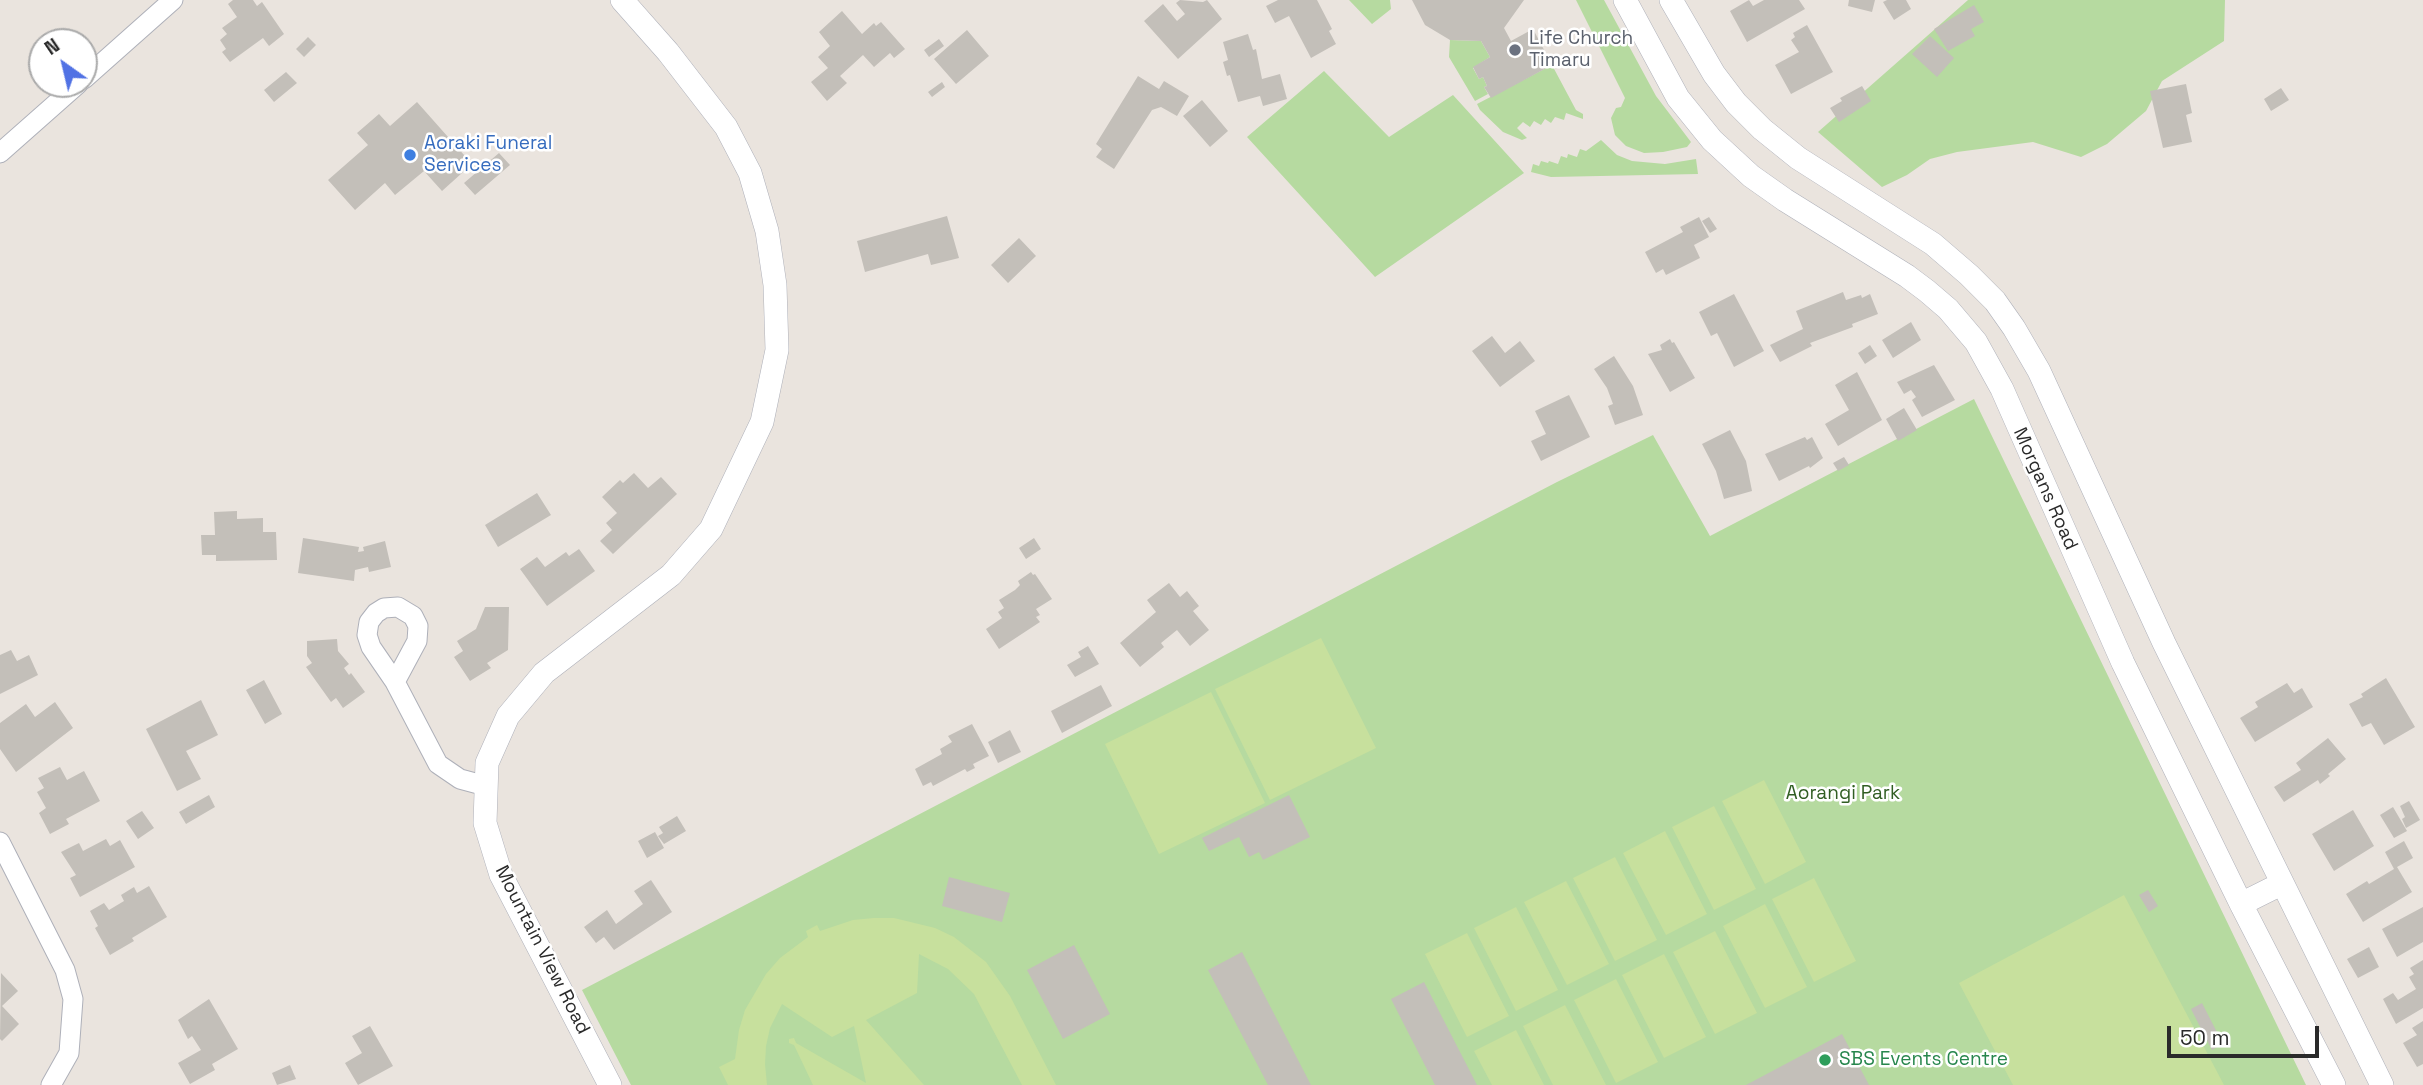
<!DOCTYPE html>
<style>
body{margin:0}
#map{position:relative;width:2423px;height:1085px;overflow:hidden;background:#eae4de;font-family:"Space Grotesk",sans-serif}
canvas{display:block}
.north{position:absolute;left:28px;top:28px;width:70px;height:70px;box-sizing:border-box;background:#fff;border:2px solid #aaa;border-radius:50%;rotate:326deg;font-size:19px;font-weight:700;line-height:28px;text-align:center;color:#2a2a2a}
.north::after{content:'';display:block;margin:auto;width:24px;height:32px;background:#5172e4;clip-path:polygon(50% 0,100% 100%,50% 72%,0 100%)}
.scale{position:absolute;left:2167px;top:1026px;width:152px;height:32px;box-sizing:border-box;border:4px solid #2a2a2a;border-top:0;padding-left:9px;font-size:21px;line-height:24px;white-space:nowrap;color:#2a2a2a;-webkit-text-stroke:5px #fff;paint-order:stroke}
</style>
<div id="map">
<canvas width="2423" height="1085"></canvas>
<div class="north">N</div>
<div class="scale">50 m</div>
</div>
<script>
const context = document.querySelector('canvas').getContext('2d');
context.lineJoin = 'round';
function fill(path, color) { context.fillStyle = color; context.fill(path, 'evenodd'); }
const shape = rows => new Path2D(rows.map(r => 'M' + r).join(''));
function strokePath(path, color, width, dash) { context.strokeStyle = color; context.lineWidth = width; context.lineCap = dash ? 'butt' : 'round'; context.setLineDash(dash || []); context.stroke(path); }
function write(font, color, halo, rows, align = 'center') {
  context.font = font + ' "Space Grotesk",sans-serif'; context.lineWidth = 5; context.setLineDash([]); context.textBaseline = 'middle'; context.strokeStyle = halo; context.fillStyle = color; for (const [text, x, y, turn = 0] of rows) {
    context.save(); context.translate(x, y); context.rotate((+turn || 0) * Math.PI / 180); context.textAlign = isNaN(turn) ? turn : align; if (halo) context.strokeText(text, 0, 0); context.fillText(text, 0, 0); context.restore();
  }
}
const green = shape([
 [1349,0,1390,0,1391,9,1372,24],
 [1576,0,1604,0,1656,96,1691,142,1687,147,1663,152,1644,153,1626,146,1615,135,1611,118,1616,108,1621,107,1625,98],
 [1968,0,2225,0,2224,41,2162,81,2146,111,2107,144,2081,157,2033,142,1957,152,1930,159,1907,175,1882,187,1818,132],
 [1450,40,1481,41,1490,57,1473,68,1479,79,1483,77,1487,86,1484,87,1488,94,1475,101,1449,57],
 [1552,65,1576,110,1583,114,1583,119,1566,113,1564,120,1555,117,1551,123,1545,119,1541,125,1534,121,1530,127,1523,122,1517,128,1527,138,1522,140,1503,132,1480,110,1477,104],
 [1324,71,1389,137,1453,95,1524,173,1375,277,1247,137],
 [1601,140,1617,155,1632,161,1665,164,1696,159,1698,174,1551,177,1531,172,1533,164,1539,166,1541,161,1548,163,1549,161,1558,164,1561,156,1567,158,1568,154,1577,157,1580,149,1586,151],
 [1974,399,2306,1085,631,1085,582,990,1557,482,1653,435,1710,536]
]);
const pitch = shape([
 [1321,638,1376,748,1270,800,1215,689],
 [1211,692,1265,803,1159,854,1105,744],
 [1764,780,1806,862,1765,884,1722,801],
 [1714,806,1756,889,1714,910,1672,827],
 [1665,831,1707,914,1666,935,1623,853],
 [1615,857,1657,940,1615,961,1573,878],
 [1814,878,1856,961,1814,982,1772,899],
 [1566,881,1609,964,1567,985,1524,902],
 [2124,895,2224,1085,2013,1085,1959,983],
 [1765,904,1807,987,1765,1008,1723,926],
 [1516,907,1558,990,1516,1011,1474,928],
 [874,918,894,918,935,928,954,937,986,962,1010,996,1056,1085,1022,1085,974,994,948,969,919,954,917,993,866,1020,924,1085,813,1085,794,1045,789,1043,789,1039,794,1038,796,1043,866,1083,854,1026,832,1037,782,1004,770,1028,766,1046,765,1064,767,1085,728,1085,719,1067,735,1059,739,1030,745,1010,766,974,780,958,808,937,806,931,817,925,820,931,853,920],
 [1715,931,1757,1013,1715,1034,1673,952],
 [1467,933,1509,1016,1467,1037,1425,954],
 [1664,954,1706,1037,1664,1058,1622,975],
 [1616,979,1658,1062,1616,1083,1574,1000],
 [1565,1005,1606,1085,1553,1085,1523,1026],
 [1516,1030,1544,1085,1492,1085,1474,1051]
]);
const building = shape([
 [233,0,253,0,257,6,262,2,284,34,269,46,263,38,230,62,222,52,226,49,220,40,227,34,222,28,237,17,228,4],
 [1180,0,1203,2,1207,0,1222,19,1178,59,1144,21,1163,4,1177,21,1185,14,1176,3],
 [1278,0,1317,0,1332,29,1329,31,1336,44,1311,58,1289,16,1275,23,1266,6],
 [1412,0,1524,0,1504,28,1511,41,1533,29,1552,65,1491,98,1484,87,1487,86,1483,77,1479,79,1473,67,1490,57,1481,41,1450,40,1425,25],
 [1749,0,1753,6,1764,0,1799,0,1805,9,1747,42,1730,11],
 [1849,0,1875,0,1872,12,1848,6],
 [1887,0,1906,0,1911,9,1894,20,1883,2],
 [1974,5,1984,22,1971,29,1975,36,1948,51,1934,29],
 [842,11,862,34,874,23,876,26,881,22,905,49,894,58,890,53,874,67,863,55,840,76,847,83,827,101,811,82,828,68,818,57,830,46,819,32],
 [1807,25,1833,72,1791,94,1775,65,1799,52,1791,40,1795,37,1793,33],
 [967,30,989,56,956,84,934,59],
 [1248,34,1253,50,1256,49,1262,79,1280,74,1287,99,1263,106,1260,96,1238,102,1230,75,1227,76,1223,62,1228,60,1223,42],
 [1930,36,1954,58,1937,77,1912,54],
 [308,37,316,45,304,57,296,49],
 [939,39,944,46,929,57,924,50],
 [286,72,297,83,274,102,264,90],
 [1138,76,1159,89,1164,81,1189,96,1177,116,1161,107,1152,110,1114,169,1096,157,1102,149,1096,144],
 [942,82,945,87,932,97,928,92],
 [2186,84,2192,113,2186,115,2192,142,2163,148,2150,91],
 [1862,86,1871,101,1839,122,1830,108,1842,101,1840,98],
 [2281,88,2289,100,2271,111,2264,99],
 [1202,100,1228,131,1210,147,1183,116],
 [417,102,472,164,442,191,424,171,395,195,385,183,355,210,328,180,368,145,357,133,379,114,390,126],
 [499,153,510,165,475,195,464,183],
 [947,216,959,258,931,265,928,254,865,272,857,241],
 [1699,217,1709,237,1694,245,1700,258,1666,275,1663,269,1656,273,1645,252,1683,232,1680,227],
 [1709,217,1717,229,1710,233,1702,221],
 [1019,238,1036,256,1008,283,991,265],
 [1843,292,1846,300,1861,295,1862,298,1870,294,1878,314,1852,324,1853,327,1810,343,1812,346,1780,362,1770,345,1803,329,1796,311],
 [1734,294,1764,351,1734,367,1717,333,1711,336,1699,312],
 [1911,322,1921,340,1893,358,1882,340],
 [1492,336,1505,353,1520,341,1535,361,1500,387,1472,351],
 [1670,339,1672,343,1674,342,1695,378,1670,392,1648,354,1662,350,1660,345],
 [1870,345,1877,356,1865,364,1858,353],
 [1614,356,1633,386,1643,415,1615,425,1608,406,1613,404,1607,388,1594,369],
 [1934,365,1955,400,1922,417,1912,400,1916,397,1911,390,1904,394,1897,382],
 [1857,372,1882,420,1838,446,1825,424,1849,410,1835,385],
 [1569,395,1590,437,1541,461,1531,441,1546,434,1535,411],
 [1904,408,1917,430,1898,441,1886,419],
 [1730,430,1746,461,1752,491,1724,499,1716,471,1702,444],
 [1805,437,1807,440,1812,437,1823,458,1810,468,1809,466,1779,481,1765,454],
 [1844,457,1849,465,1838,471,1833,463],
 [634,473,648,488,661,477,677,494,613,554,600,541,612,530,606,523,617,513,602,497,620,480,623,483],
 [537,493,551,515,498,547,485,525],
 [237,511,237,519,263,518,263,532,276,532,277,560,216,561,216,555,202,555,201,535,215,535,214,512],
 [303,538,359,547,358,552,364,551,363,547,385,541,391,567,369,572,368,567,355,570,354,581,298,573],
 [1034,538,1041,549,1026,559,1019,548],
 [579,549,595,571,547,606,520,569,537,557,545,567,566,552,569,556],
 [1031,572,1033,575,1035,574,1052,599,1036,609,1040,615,1036,617,1040,622,999,649,986,629,1002,618,998,612,1004,608,999,600,1015,590,1020,585,1018,581],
 [1169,583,1180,597,1187,591,1199,606,1193,611,1209,630,1190,646,1177,630,1161,643,1164,647,1140,667,1120,643,1156,612,1147,600],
 [485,607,509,607,508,650,487,663,491,668,470,681,454,657,463,651,457,641,476,629],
 [337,639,338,651,349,664,344,668,349,675,351,673,365,692,343,708,336,698,331,702,306,667,312,663,307,656,307,641],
 [1088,646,1099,664,1075,677,1067,665,1081,657,1078,652],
 [11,650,17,661,29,655,38,675,0,694,0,655],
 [2386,678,2415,727,2384,745,2371,723,2362,727,2349,704,2363,697,2361,694],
 [264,680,282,714,265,724,246,690],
 [2287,683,2294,693,2302,688,2313,707,2255,742,2240,718,2258,707,2255,702],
 [1101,685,1112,706,1062,733,1051,711],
 [201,700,218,735,186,751,201,779,177,791,146,729],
 [55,702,73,728,16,772,0,749,0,723,26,704,35,717],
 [972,724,989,756,973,764,975,768,967,772,965,769,933,786,931,782,923,786,915,769,942,754,940,749,952,742,948,736],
 [1010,730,1021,752,998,763,988,742],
 [2328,738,2346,759,2328,774,2330,776,2320,784,2318,780,2284,802,2274,787,2301,770,2296,763],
 [60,767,67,780,84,771,100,801,66,819,69,824,50,834,39,813,46,808,37,792,44,788,38,778],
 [209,795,215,807,186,824,179,812],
 [1289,795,1310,837,1263,860,1259,852,1249,857,1239,837,1209,851,1202,838],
 [2409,801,2420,820,2406,828,2402,819,2405,817,2400,806],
 [2393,807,2407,831,2394,838,2380,815],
 [2353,810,2374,846,2334,871,2312,834],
 [142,811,154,828,138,839,126,821],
 [677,816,686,831,664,844,658,836,663,833,659,827],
 [655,832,664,848,647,858,638,841],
 [106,839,110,846,120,840,135,867,80,897,70,878,76,875,61,852,79,843,83,851],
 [2404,841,2413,858,2397,867,2412,892,2363,922,2346,894,2367,881,2369,884,2394,869,2385,852],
 [949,877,1010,893,1002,922,942,906],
 [651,880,672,912,614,950,604,937,596,943,584,927,607,910,616,924,643,904,634,891],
 [149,886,167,917,132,938,134,941,110,955,95,928,98,926,90,911,104,903,109,910,124,901,121,895,134,887,137,893],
 [2148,890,2158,906,2149,912,2139,895],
 [2423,907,2423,942,2397,957,2382,929],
 [1074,945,1110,1014,1063,1039,1027,970],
 [2369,947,2379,967,2358,978,2347,959],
 [1242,952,1311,1085,1268,1085,1208,970],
 [2423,960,2423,1008,2396,1024,2383,999,2393,993,2398,1000,2416,989,2409,977,2414,974,2410,968],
 [1,973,18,991,2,1006,19,1024,2,1041,0,1039],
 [1424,982,1477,1085,1435,1085,1391,999],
 [209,999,238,1049,212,1064,215,1070,190,1084,178,1063,201,1050,192,1036,188,1039,178,1020],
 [2202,1003,2223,1044,2212,1050,2191,1009],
 [2423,1021,2423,1064,2417,1067,2403,1043,2417,1035,2412,1028],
 [370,1026,393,1066,358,1085,345,1063,362,1053,352,1036],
 [1842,1034,1869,1085,1746,1085],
 [290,1065,296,1079,277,1085,272,1073]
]);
const minor = shape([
 [84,79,173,0],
 [0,153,78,84],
 [395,682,417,641,418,626,413,616,398,607,384,608,376,613,369,622,367,635,371,647,395,682,438,764,460,779,486,786],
 [0,842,65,970,73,999,69,1053,51,1085]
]);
const tertiary = shape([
 [1625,0,1678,98,1712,140,1751,176,1785,200,1907,276,1927,291,1948,309,1976,342,2002,389,2123,663,2241,904,2334,1085],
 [1671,0,1714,74,1736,103,1762,129,1798,158,1933,244,1969,275,1995,301,2014,328,2039,371,2164,643,2382,1085],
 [2241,904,2281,884],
 [610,1085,501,875,485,823,487,763,508,716,544,673,671,575,711,529,762,422,777,350,775,285,767,231,750,173,726,127,668,52,622,0]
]);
const markers = [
 [1515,50,7,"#6b7280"],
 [410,155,7,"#3f7fe0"],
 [1825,1060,7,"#2e9e5b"]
];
const worshipNames = [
 ["Life Church",1529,39],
 ["Timaru",1529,61]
];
const shopNames = [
 ["Aoraki Funeral",424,144],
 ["Services",424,166]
];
const streetNames = [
 ["Morgans Road",2045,489,66],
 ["Mountain View Road",542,950,63]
];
const parkNames = [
 ["Aorangi Park",1843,794]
];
const leisureNames = [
 ["SBS Events Centre",1839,1060]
];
fill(green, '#b6daa0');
fill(pitch, '#c7e09d');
fill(building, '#c3bfb9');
strokePath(minor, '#aeb0b9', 21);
strokePath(tertiary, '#aeb0b9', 24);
strokePath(minor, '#fff', 19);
strokePath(tertiary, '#fff', 23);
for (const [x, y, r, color] of markers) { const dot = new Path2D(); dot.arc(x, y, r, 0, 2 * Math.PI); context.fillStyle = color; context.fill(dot); strokePath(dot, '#fff', 2.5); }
write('19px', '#5b616d', '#fff', worshipNames, 'left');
write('19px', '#366cbe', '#fff', shopNames, 'left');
write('19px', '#2a2a2a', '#fff', streetNames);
write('19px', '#315e23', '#fff', parkNames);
write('19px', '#27864d', '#fff', leisureNames, 'left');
</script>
